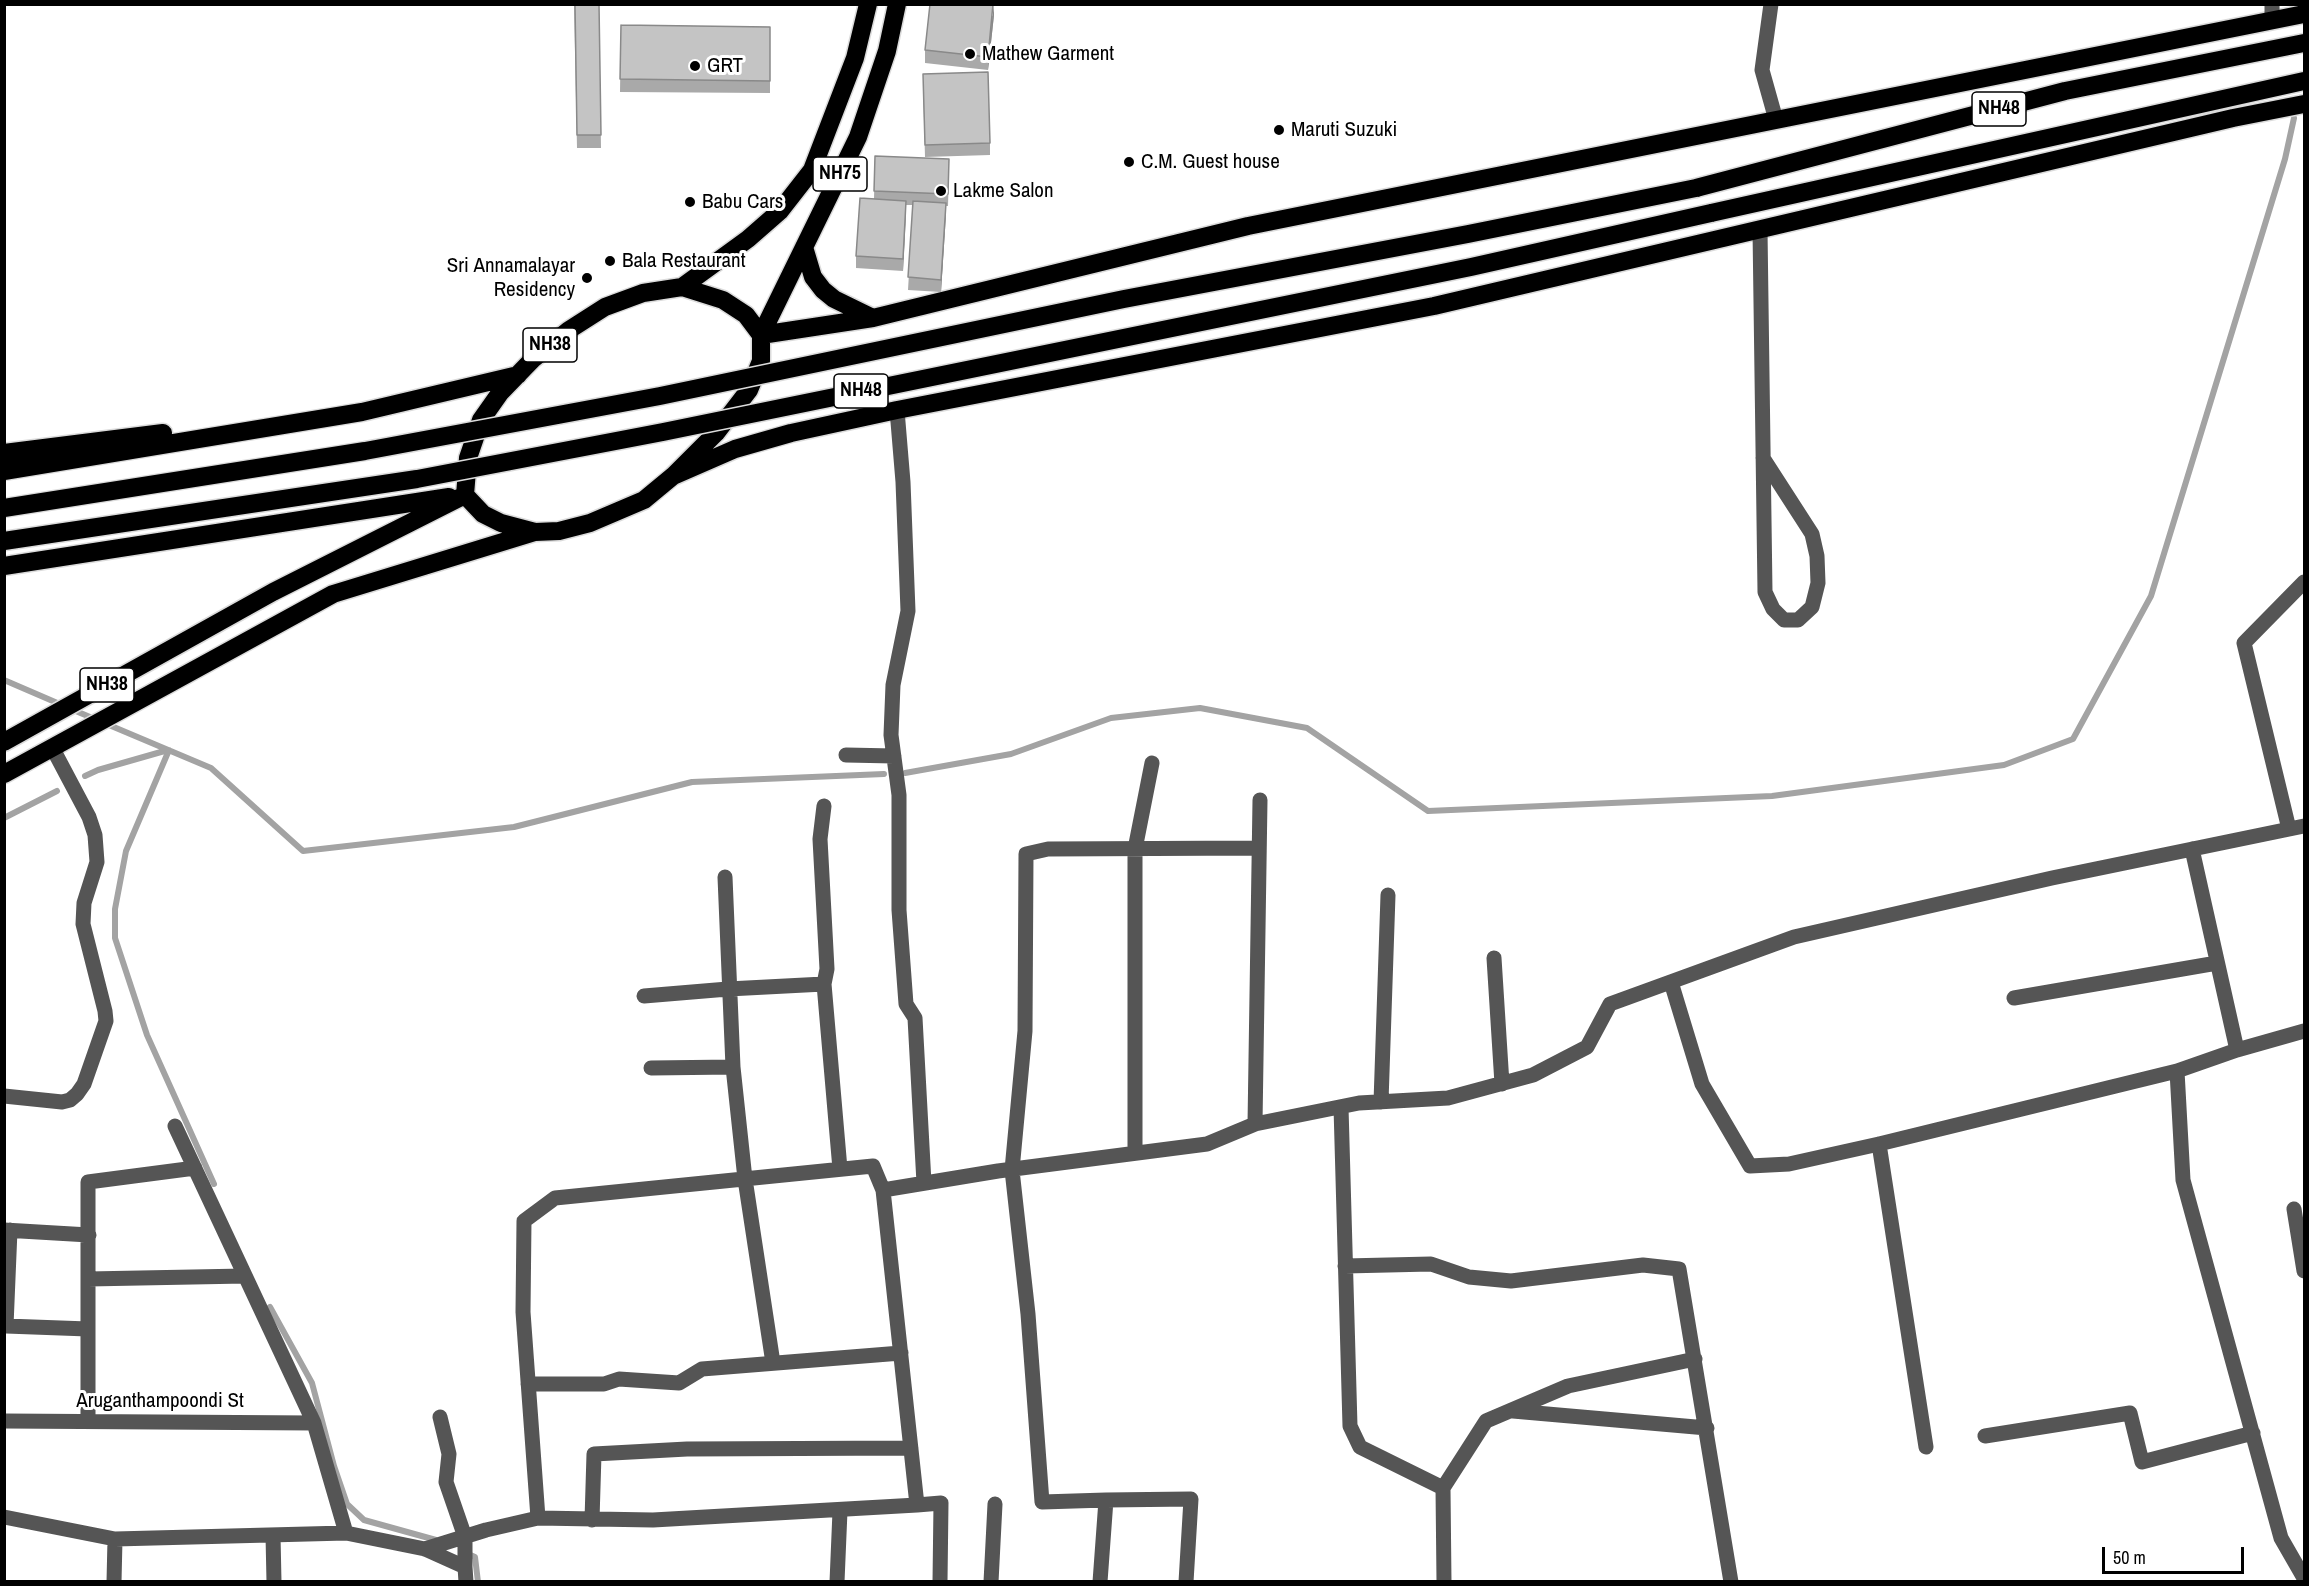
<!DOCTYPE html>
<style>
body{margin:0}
#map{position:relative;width:2309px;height:1586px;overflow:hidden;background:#fff;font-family:"Archivo Narrow",sans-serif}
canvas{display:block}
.frame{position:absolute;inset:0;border:6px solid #000;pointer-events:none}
.scale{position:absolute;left:2102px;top:1547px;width:142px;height:27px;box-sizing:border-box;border:3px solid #000;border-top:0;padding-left:8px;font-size:18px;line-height:21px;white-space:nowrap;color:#000;-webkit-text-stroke:4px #fff;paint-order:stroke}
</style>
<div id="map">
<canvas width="2309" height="1586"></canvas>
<div class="frame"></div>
<div class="scale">50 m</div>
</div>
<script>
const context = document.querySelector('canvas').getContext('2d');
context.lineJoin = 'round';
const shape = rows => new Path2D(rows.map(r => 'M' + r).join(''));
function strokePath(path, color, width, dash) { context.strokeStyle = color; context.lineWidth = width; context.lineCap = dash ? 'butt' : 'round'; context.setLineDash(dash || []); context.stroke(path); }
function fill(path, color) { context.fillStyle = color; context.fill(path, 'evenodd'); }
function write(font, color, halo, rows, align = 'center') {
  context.font = font + ' "Archivo Narrow",sans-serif'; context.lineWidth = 6; context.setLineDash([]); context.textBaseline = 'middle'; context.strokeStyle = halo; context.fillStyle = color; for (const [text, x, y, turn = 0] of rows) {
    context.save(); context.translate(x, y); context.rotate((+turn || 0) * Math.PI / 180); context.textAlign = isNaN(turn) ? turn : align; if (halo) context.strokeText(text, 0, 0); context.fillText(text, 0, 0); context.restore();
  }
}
const stream = shape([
 [4,680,62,705],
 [71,709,211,768,303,851,514,827,692,782,884,774],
 [169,750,126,851,115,909,115,938,147,1035,214,1184],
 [905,773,1011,754,1111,718,1200,708,1307,728,1428,811,1772,796,2004,765,2073,739,2151,596,2285,159,2294,118],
 [85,776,98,770,168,750],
 [4,818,57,791],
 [270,1307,312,1383,334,1466,347,1504,364,1520,436,1540],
 [466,1553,475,1557,478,1582]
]);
const minor = shape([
 [1771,4,1762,70,1776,120],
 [2272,4,2272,20],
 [1760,230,1765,592,1773,609,1784,620,1798,620,1812,607,1818,583,1817,556,1812,534,1763,458],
 [897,410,903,482,908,611,893,685,891,735,899,795,899,910,906,1004,915,1018,924,1183],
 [846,755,894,756],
 [824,806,820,839,827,969,824,984,840,1169],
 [2289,829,2244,643,2304,582],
 [2192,849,2237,1050],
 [725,877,733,1067,745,1179,773,1363],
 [1494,958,1502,1084],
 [1671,982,1702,1084,1750,1166,1789,1164,1879,1144,2177,1071],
 [644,996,728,989,824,984],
 [2014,998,2217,963],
 [2304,1031,2237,1050,2177,1071,2183,1180,2281,1538,2304,1578],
 [651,1068,733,1067],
 [4,1096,62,1102,70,1100,77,1094,84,1084,106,1021,105,1011,83,924,84,903,97,862,95,835,89,817,53,749],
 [1381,1102,1388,895],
 [1341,1107,1350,1426,1360,1447,1443,1488],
 [1255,1124,1260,800],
 [175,1126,314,1423,346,1533,425,1549,465,1567,466,1582],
 [1879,1144,1926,1447],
 [1135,1153,1135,849,1152,763],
 [2294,1209,2304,1271],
 [4,1230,89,1235],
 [10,1230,6,1326,88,1329],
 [1345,1266,1431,1264,1469,1277,1511,1281,1643,1265,1679,1269,1731,1582],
 [88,1279,88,1182,195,1168],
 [528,1384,604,1384,619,1379,679,1383,702,1369,901,1353],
 [1513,1411,1707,1428],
 [440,1417,449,1454,446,1482,465,1537,465,1567],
 [4,1421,314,1423],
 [88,1421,88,1279,245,1276],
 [1985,1436,2130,1413,2142,1462,2253,1433],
 [1106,1500,1042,1502,1028,1314,1012,1170,1025,1031,1026,854,1048,849,1259,848],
 [917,1505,941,1503,940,1582],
 [4,1517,115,1539],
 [538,1518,523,1312,524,1221,555,1198,873,1166,883,1190,998,1171,1207,1144,1255,1124,1359,1103,1448,1098,1533,1075,1587,1047,1610,1004,1794,937,2052,878,2304,826],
 [592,1520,594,1454,687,1449,911,1448],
 [273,1535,274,1582],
 [425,1549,486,1530,538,1518,653,1520,917,1505,883,1190],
 [114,1582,115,1539,346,1533],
 [837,1582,840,1511],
 [991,1582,995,1504],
 [1100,1582,1106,1500,1191,1499,1186,1582],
 [1444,1582,1443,1488,1486,1421,1568,1386,1695,1359]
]);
const highway = shape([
 [1696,188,2065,91,2304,43],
 [1711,213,2304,81],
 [804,247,813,277,823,290,834,299,873,318],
 [682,287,748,239,780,211,812,170,855,58,868,4],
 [761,335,873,318,1248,226,2304,14],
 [761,335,858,137,887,51,897,4],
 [4,453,163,433],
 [4,471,362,412,518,375],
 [673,476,716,433,749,390,761,361,761,335,746,315,723,300,682,287,643,293,605,307,569,330,533,359,500,393,481,420,468,458,465,495,483,514,501,523,535,532,559,531,590,523,644,500,673,476,735,449,791,433,897,410,1434,306,2233,118,2304,104],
 [4,566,449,497],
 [4,742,273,592,465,495],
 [4,774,333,594,535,532]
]);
const highwayBridge = shape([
 [4,508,365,451,660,396,1124,299,1468,234,1696,188],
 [4,541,417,479,663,432,1471,267,1711,213]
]);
const wall = shape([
 [574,4,599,4,601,148,577,148],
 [994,15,988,70,925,63,925,50],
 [621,25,770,27,770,93,620,92],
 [923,86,990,143,990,155,925,157],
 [875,156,949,171,948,206,946,206,941,292,908,290,913,205,906,205,903,271,856,268,856,256,874,199]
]);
const shadedWall = shape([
 [994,4,994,15,988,70,988,57],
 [906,201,906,214,903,271,903,259],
 [946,203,946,215,941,292,941,280]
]);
const building = shape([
 [575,4,599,4,601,135,577,135,575,4],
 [930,4,993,4,988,57,925,50,930,4],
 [621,25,770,27,770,81,620,79,621,25],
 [988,72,990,143,925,145,923,74,988,72],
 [875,156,949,159,948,194,874,191,875,156],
 [860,198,906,201,903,259,856,256,860,198],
 [913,201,946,203,941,280,908,277,913,201]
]);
const markers = [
 [970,54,6,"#000"],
 [695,66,6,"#000"],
 [1279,130,6,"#000"],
 [1129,162,6,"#000"],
 [941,191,6,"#000"],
 [690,202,6,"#000"],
 [610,261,6,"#000"],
 [587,278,6,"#000"]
];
const shields = [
 [1999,109,54],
 [840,174,54],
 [550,345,54],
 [861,391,54],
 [107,685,54]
];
const shieldNames = [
 ["NH48",1999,109],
 ["NH75",840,174],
 ["NH38",550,345],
 ["NH48",861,391],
 ["NH38",107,685]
];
const poiNames = [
 ["Mathew Garment",982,54],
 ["GRT",707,66],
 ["Maruti Suzuki",1291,130],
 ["C.M. Guest house",1141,162],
 ["Lakme Salon",953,191],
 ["Babu Cars",702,202],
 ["Bala Restaurant",622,261],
 ["Sri Annamalayar",575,266,"right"],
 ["Residency",575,290,"right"]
];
const streetNames = [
 ["Aruganthampoondi St",160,1401]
];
strokePath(stream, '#a3a3a3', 6);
strokePath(highway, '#dbdbdb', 21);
strokePath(minor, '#555', 15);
strokePath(highway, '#000', 18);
strokePath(highwayBridge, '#dbdbdb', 21, []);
strokePath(highwayBridge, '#000', 18);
fill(wall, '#a9a9a9');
fill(shadedWall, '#898989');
fill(building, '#c4c4c4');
strokePath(building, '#898989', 1.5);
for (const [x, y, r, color] of markers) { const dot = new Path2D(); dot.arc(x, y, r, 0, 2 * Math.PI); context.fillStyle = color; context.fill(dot); strokePath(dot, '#fff', 2); }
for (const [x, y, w] of shields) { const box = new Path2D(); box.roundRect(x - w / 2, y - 17, w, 34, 4.5); context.fillStyle = '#fff'; context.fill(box); strokePath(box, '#000', 1.5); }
write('bold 20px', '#000', null, shieldNames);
write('21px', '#000', '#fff', poiNames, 'left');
write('21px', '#000', '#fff', streetNames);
</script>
